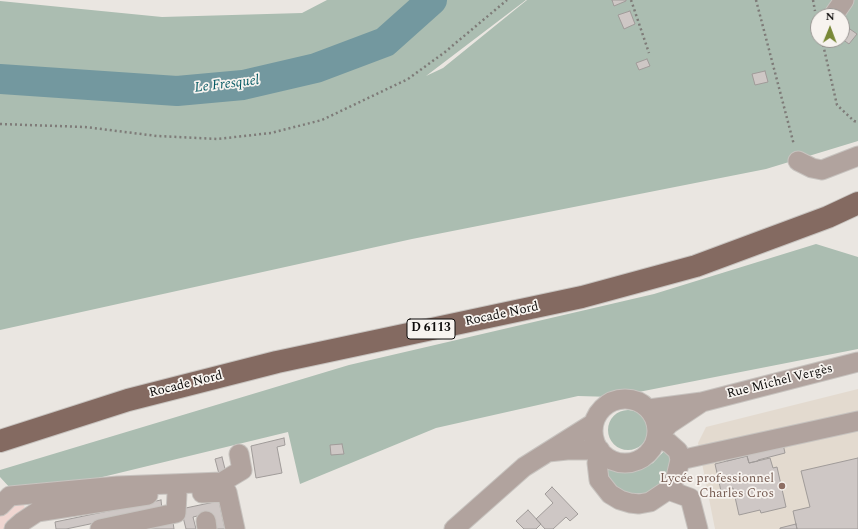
<!DOCTYPE html>
<meta charset="utf-8">
<style>
body{margin:0}
#map{position:relative;width:858px;height:529px;overflow:hidden;background:#eae6e1;font-family:Spectral,serif}
canvas{display:block}
.north{position:absolute;left:810px;top:8px;width:40px;height:40px;box-sizing:border-box;background:#f7f3ef;border:1px solid #999693;border-radius:50%;rotate:1deg;font-size:11px;font-weight:700;line-height:16px;text-align:center;color:#0d0b0a}
.north::after{content:'';display:block;margin:auto;width:14px;height:18px;background:#798837;clip-path:polygon(50% 0,100% 100%,50% 72%,0 100%)}
</style>
<div id="map">
<canvas width="858" height="529"></canvas>
<div class="north">N</div>
</div>
<script>
const context = document.querySelector('canvas').getContext('2d');
context.lineJoin = 'round';
function fill(path, color) { context.fillStyle = color; context.fill(path, 'evenodd'); }
const shape = rows => new Path2D(rows.map(r => 'M' + r).join(''));
function strokePath(path, color, width, dash) { context.strokeStyle = color; context.lineWidth = width; context.lineCap = dash ? 'butt' : 'round'; context.setLineDash(dash || []); context.stroke(path); }
function write(font, color, halo, rows, align = 'center') {
  context.font = font + ' Spectral,serif'; context.lineWidth = 3.5; context.setLineDash([]); context.textBaseline = 'middle'; context.strokeStyle = halo; context.fillStyle = color; for (const [text, x, y, turn = 0] of rows) {
    context.save(); context.translate(x, y); context.rotate((+turn || 0) * Math.PI / 180); context.textAlign = isNaN(turn) ? turn : align; if (halo) context.strokeText(text, 0, 0); context.fillText(text, 0, 0); context.restore();
  }
}
const commercial = shape([
 [23,500,29,529,0,529,0,508]
]);
const built = shape([
 [858,389,858,529,715,529,698,443,706,427]
]);
const green = shape([
 [327,0,526,0,426,76,443,68,527,0,858,0,858,141,766,169,412,239,0,330,0,1,162,17,302,13],
 [818,16,842,16,842,40,818,40],
 [816,244,858,257,858,349,613,397,578,396,436,428,300,484,288,432,86,481,11,489,0,477,0,470,349,365,654,294],
 '608 430a20 20 0 1 1 40 0a20 20 0 1 1-40 0Z',
 [665,450,670,455,671,460,668,473,662,484,647,493,632,494,624,492,616,487,608,476,606,470,608,466,615,468,635,470,647,466,653,463]
]);
const river = shape([
 [0,79,177,91,243,85,316,68,385,42,432,0]
]);
const building = shape([
 [612,0,626,0,626,1,614,6,612,0],
 [630,11,635,24,624,29,618,15,630,11],
 [847,27,857,34,849,44,842,39,842,35,847,27],
 [647,59,650,66,639,70,636,63,647,59],
 [765,71,768,82,755,85,752,74,765,71],
 [284,438,285,445,277,447,282,473,256,478,251,446,284,438],
 [342,444,344,454,331,455,330,445,342,444],
 [783,444,785,453,758,460,758,461,749,463,747,456,727,461,726,458,783,444],
 [747,456,749,463,770,458,773,468,777,467,786,507,761,513,760,510,739,515,733,488,721,491,715,464,747,456],
 [222,457,226,473,219,474,215,459,222,457],
 [858,458,858,529,796,529,797,529,793,511,810,507,801,471,858,458],
 [552,487,578,514,570,521,566,517,553,529,545,529,536,519,553,503,545,494,552,487],
 [161,500,162,509,66,529,56,529,55,522,161,500],
 [219,501,225,529,215,529,211,513,193,517,196,529,186,529,181,509,219,501],
 [528,510,541,524,536,529,524,529,516,521,528,510],
 [173,522,174,529,141,529,173,522],
 [796,524,797,529,780,529,780,528,796,524]
]);
const path = shape([
 [631,0,649,53],
 [756,0,794,145],
 [813,0,815,11],
 [822,40,837,105,854,121,858,122],
 [0,124,85,127,157,136,217,139,271,133,322,120,408,79,445,52,507,0]
]);
const minor = shape([
 [833,16,844,0],
 [798,161,812,168,822,170,858,156],
 '593 431a32 32 0 1 1 64 0a32 32 0 1 1-64 0Z',
 [649,409,702,402,858,362],
 [548,452,567,450,600,450,597,463,599,480,610,494,620,500,630,503,639,504,650,502,668,490,676,477,680,460,678,451,669,443,657,438,669,424,702,402],
 [680,460,858,421],
 [668,490,690,498,698,529],
 [202,493,227,492,235,529],
 [0,506,10,496,118,486,222,482,242,470,239,454],
 [206,521,207,529],
 [14,529,22,522,37,512,148,495],
 [100,529,176,513,177,493],
 [454,529,524,467,594,423]
]);
const major = shape([
 [0,441,128,400,277,362,582,297,696,266,828,217,858,203]
]);
const markers = [
 [782,486,4,"#8d6e63"]
];
const shields = [
 [431,329,48]
];
const shieldNames = [
 ["D 6113",431,329]
];
const streetNames = [
 ["Rocade Nord",502,315,-12],
 ["Rue Michel Vergès",780,382,-14],
 ["Rocade Nord",186,385,-14]
];
const educationNames = [
 ["Lycée professionnel",774,479],
 ["Charles Cros",774,494]
];
const waterNames = [
 ["Le Fresquel",227,85,-7]
];
fill(commercial, '#f0d6d1');
fill(built, '#e3dacf');
fill(green, '#abbdb1');
strokePath(river, '#73989f', 30);
fill(building, '#cec7c5');
strokePath(building, '#a09b99', 1);
strokePath(minor, '#c7c3bf', 21);
strokePath(major, '#c7c3bf', 24);
strokePath(path, '#7e7b78', 2.5, [2, 3]);
strokePath(minor, '#b1a39e', 19);
strokePath(major, '#846a61', 22);
for (const [x, y, r, color] of markers) { const dot = new Path2D(); dot.arc(x, y, r, 0, 2 * Math.PI); context.fillStyle = color; context.fill(dot); strokePath(dot, '#f7f3ef', 1.5); }
for (const [x, y, w] of shields) { const box = new Path2D(); box.roundRect(x - w / 2, y - 10, w, 20, 3); context.fillStyle = '#f7f3ef'; context.fill(box); strokePath(box, '#0d0b0a', 1); }
write('bold 12px', '#0d0b0a', null, shieldNames);
write('13px', '#0d0b0a', '#f7f3ef', streetNames);
write('13px', '#785e54', '#f7f3ef', educationNames, 'right');
write('italic 14px', '#045963', '#f7f3ef', waterNames);
</script>
